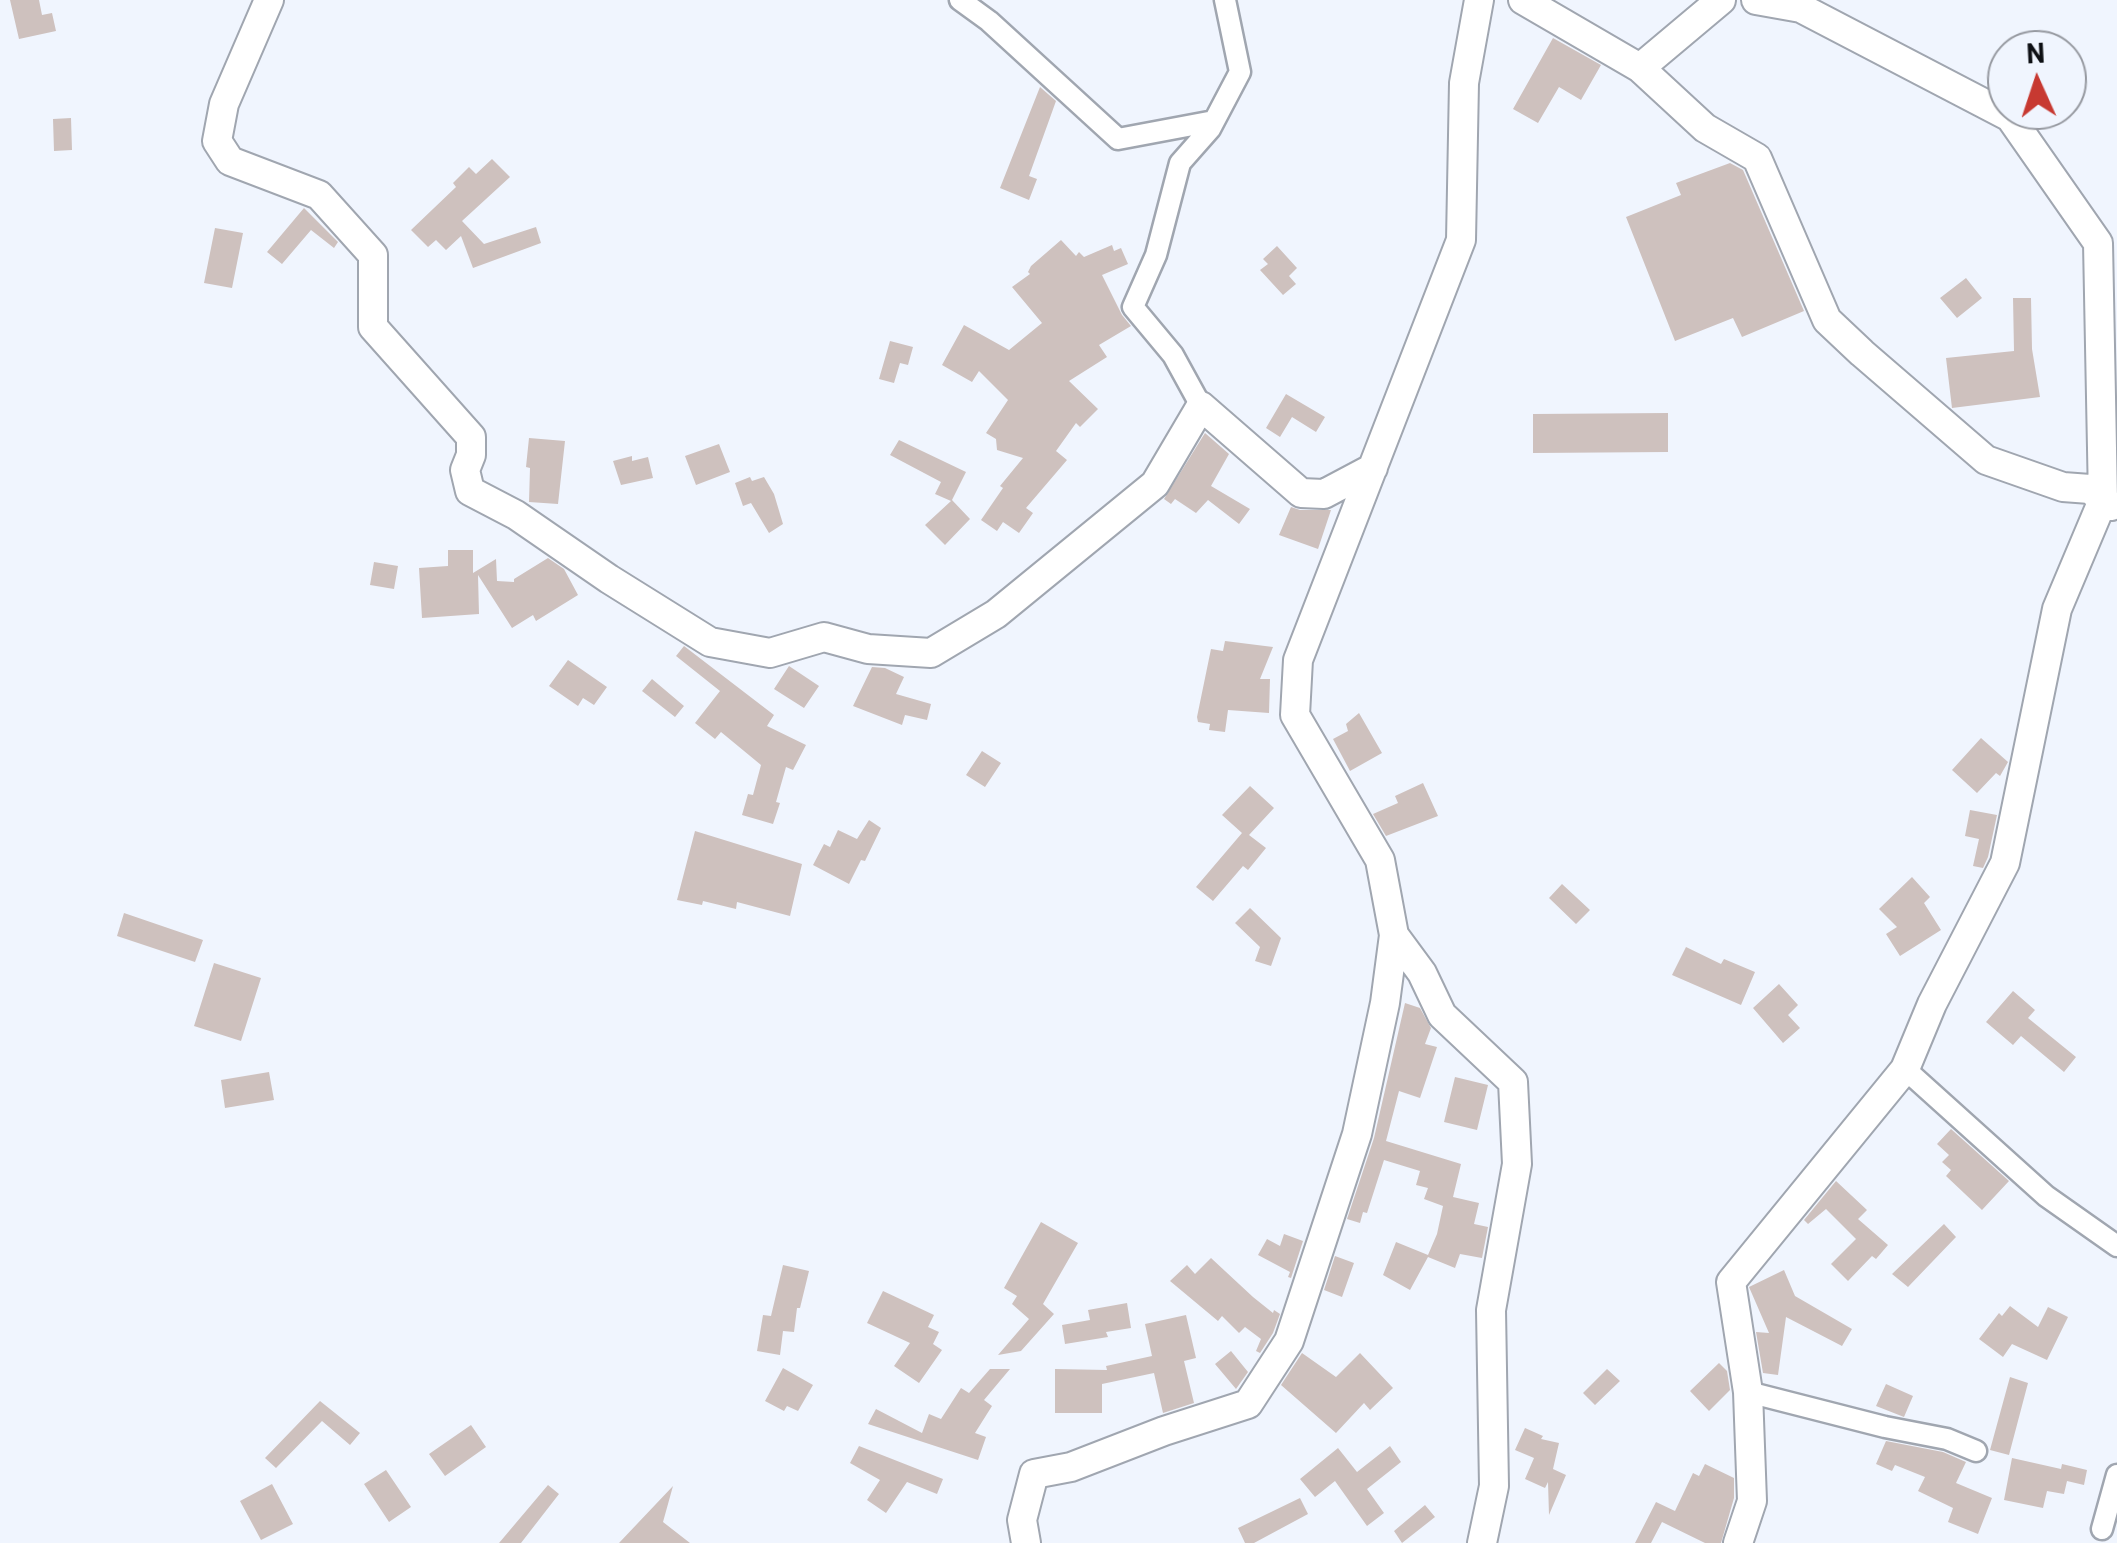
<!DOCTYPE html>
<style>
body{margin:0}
#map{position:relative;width:2117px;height:1543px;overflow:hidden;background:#f0f5fe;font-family:Barlow,sans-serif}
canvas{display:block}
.north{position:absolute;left:1987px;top:30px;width:100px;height:100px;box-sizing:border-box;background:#f0f5fe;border:2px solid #9699a0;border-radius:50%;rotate:357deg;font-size:28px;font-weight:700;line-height:40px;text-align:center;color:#0e1014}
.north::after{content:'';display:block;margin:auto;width:35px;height:45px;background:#c73931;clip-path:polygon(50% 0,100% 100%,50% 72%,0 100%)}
</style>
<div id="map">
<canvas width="2117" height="1543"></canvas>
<div class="north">N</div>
</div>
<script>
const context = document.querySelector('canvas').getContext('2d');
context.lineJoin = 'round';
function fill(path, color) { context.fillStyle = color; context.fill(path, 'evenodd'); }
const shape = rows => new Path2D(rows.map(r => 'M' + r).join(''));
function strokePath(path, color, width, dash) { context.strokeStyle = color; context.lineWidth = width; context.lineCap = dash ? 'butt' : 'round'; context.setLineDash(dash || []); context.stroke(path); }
const building = shape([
 [10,0,39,0,42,15,52,13,56,31,19,39],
 [1553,38,1601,65,1581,100,1559,87,1538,123,1513,109],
 [1040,87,1056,101,1029,176,1037,179,1029,200,1000,188],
 [71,118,72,150,54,151,53,119],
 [492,159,510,177,462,221,484,244,536,227,541,243,473,268,461,236,446,250,436,240,428,247,411,230,456,187,453,183,469,167,476,174],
 [1730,163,1743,170,1804,311,1742,337,1733,318,1675,341,1626,217,1681,195,1676,183],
 [304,208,338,242,334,248,311,230,282,264,267,252],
 [215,228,243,233,232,288,204,283],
 [1061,240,1076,256,1079,252,1084,257,1112,245,1114,251,1121,248,1128,264,1102,275,1122,315,1131,326,1099,345,1107,357,1069,381,1098,409,1080,427,1076,423,1056,451,1067,460,1026,508,1033,513,1019,533,1003,522,997,531,981,520,1003,488,1000,486,1023,458,997,450,996,439,986,433,1008,400,979,371,972,382,942,365,964,325,1009,350,1042,323,1012,287,1030,274,1028,272,1031,266],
 [1277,246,1297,268,1289,276,1296,284,1283,295,1260,270,1268,264,1263,259],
 [1966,278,1982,298,1957,318,1940,298],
 [2013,298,2031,298,2032,349,2040,397,1952,408,1946,358,2014,351],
 [890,341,913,347,908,365,900,363,894,383,879,379],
 [1286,394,1325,417,1316,432,1292,417,1280,437,1266,428],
 [1668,413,1668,452,1533,453,1533,414],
 [1205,433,1229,454,1211,486,1250,509,1239,524,1208,500,1196,513,1175,499,1171,504,1164,499],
 [529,438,565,441,558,504,529,502,530,468,526,467],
 [899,440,966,472,952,500,970,519,945,545,925,525,951,501,935,494,941,482,890,455],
 [719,444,730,472,696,485,685,456],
 [632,456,632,461,648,457,653,478,621,485,613,461],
 [750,477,752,481,764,477,774,494,783,524,769,533,751,503,743,506,735,483],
 [1291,507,1300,510,1331,510,1318,549,1279,535],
 [448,550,473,550,473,573,496,559,497,581,514,582,514,579,548,558,564,569,578,595,536,621,533,615,512,628,478,575,479,614,422,618,419,568,448,566],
 [374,562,398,566,394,589,370,585],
 [1225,641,1273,647,1260,679,1270,679,1269,713,1228,710,1225,732,1209,730,1210,724,1198,722,1197,717,1211,649,1223,651],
 [684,646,774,715,767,726,806,745,793,770,786,767,776,802,780,803,773,824,742,815,748,794,753,795,761,765,721,732,715,739,695,723,720,691,676,656],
 [568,660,607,687,594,705,583,698,578,706,549,686],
 [789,666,819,686,804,708,774,689],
 [872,667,885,668,904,677,896,694,931,704,927,720,905,715,902,725,853,706],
 [652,679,684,706,675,717,642,691],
 [1359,713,1382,753,1350,771,1333,739,1348,731,1346,724],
 [1981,738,2008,762,2000,776,1996,773,1977,793,1952,770],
 [982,751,1001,763,985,787,966,775],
 [1423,783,1438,816,1386,836,1373,814,1398,803,1395,796],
 [1250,786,1274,808,1249,835,1266,848,1248,870,1243,866,1213,901,1196,887,1242,833,1222,815],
 [1970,810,1997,815,1988,857,1983,868,1973,866,1979,839,1965,836],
 [869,820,881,828,865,861,861,860,849,884,813,865,824,844,830,847,838,830,857,839],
 [695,831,802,864,790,916,737,902,736,909,703,901,702,905,677,900],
 [1912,877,1930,897,1924,903,1941,930,1900,956,1886,934,1897,927,1879,909],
 [1562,884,1590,910,1576,924,1549,898],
 [1250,908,1281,938,1271,966,1255,961,1260,947,1235,923],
 [124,913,203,940,195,962,117,936],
 [1686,947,1721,964,1724,959,1755,972,1741,1005,1672,975],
 [214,963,261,978,241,1041,194,1026],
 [1779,984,1798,1005,1788,1015,1800,1028,1783,1043,1753,1008],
 [2013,991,2035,1010,2028,1018,2076,1057,2064,1072,2021,1036,2013,1045,1986,1022],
 [1405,1003,1420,1008,1431,1028,1425,1044,1437,1047,1420,1098,1399,1091,1386,1141,1461,1164,1453,1197,1479,1203,1474,1224,1488,1227,1482,1258,1460,1254,1455,1268,1428,1257,1410,1290,1383,1275,1396,1242,1428,1255,1437,1234,1443,1206,1424,1199,1428,1188,1416,1185,1420,1171,1384,1160,1367,1213,1363,1212,1360,1223,1347,1219,1374,1138],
 [269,1072,274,1100,225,1108,221,1080],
 [1455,1077,1488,1085,1477,1130,1444,1122],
 [1951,1129,2009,1181,1982,1210,1946,1176,1951,1170,1942,1162,1949,1155,1937,1144],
 [1836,1181,1867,1210,1858,1219,1888,1245,1876,1259,1872,1256,1848,1281,1831,1264,1856,1239,1826,1209,1808,1224,1804,1220],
 [1041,1222,1078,1243,1043,1304,1054,1314,1021,1351,998,1355,1029,1319,1012,1304,1017,1296,1004,1288],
 [1944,1224,1956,1237,1908,1287,1892,1274],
 [1284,1234,1303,1241,1291,1278,1288,1277,1290,1272,1258,1255,1267,1239,1280,1246],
 [1335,1256,1354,1263,1342,1297,1324,1290],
 [1211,1258,1253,1297,1273,1313,1274,1310,1280,1314,1273,1333,1260,1353,1256,1351,1261,1339,1245,1327,1239,1333,1222,1316,1218,1321,1170,1281,1187,1265,1195,1274],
 [783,1265,809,1271,800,1308,797,1308,794,1332,783,1331,780,1355,757,1351,763,1315,771,1316],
 [1784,1270,1795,1296,1852,1329,1842,1346,1786,1317,1778,1375,1763,1373,1756,1332,1769,1333,1749,1287],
 [883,1291,934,1315,928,1327,939,1332,933,1344,942,1350,919,1383,894,1366,910,1343,867,1323],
 [1127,1303,1131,1328,1106,1332,1108,1337,1065,1344,1062,1325,1090,1320,1088,1310],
 [2010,1306,2038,1327,2048,1307,2068,1317,2047,1360,2012,1344,2003,1357,1979,1339,1999,1313,2002,1316],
 [1186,1315,1196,1358,1184,1361,1194,1403,1163,1413,1154,1373,1102,1384,1102,1413,1055,1413,1055,1369,1107,1370,1106,1366,1152,1356,1145,1324],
 [1231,1351,1248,1372,1236,1389,1215,1364],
 [1302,1353,1336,1377,1360,1353,1393,1388,1370,1410,1364,1403,1336,1433,1281,1385],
 [1719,1363,1727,1371,1730,1390,1709,1411,1690,1391],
 [783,1368,813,1385,798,1411,787,1406,784,1411,765,1401],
 [990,1369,1010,1369,984,1400,992,1406,975,1433,986,1437,978,1460,868,1424,876,1409,922,1433,929,1414,941,1419,961,1388,969,1393],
 [1607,1369,1620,1381,1595,1405,1583,1393],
 [2010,1377,2028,1383,2009,1455,1990,1450],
 [1886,1384,1913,1396,1904,1417,1876,1406],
 [320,1401,360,1433,350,1445,322,1421,276,1468,265,1458],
 [471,1425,486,1447,445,1476,429,1454],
 [1525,1428,1543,1436,1541,1439,1559,1443,1553,1469,1566,1475,1549,1515,1548,1482,1545,1488,1525,1479,1534,1458,1515,1450],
 [1886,1441,1943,1452,1966,1462,1956,1483,1992,1498,1978,1534,1948,1522,1953,1508,1918,1491,1925,1477,1895,1465,1892,1471,1876,1464],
 [859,1446,943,1479,937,1494,907,1482,886,1513,867,1500,880,1480,850,1463],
 [1390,1446,1401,1462,1367,1489,1384,1513,1367,1526,1335,1481,1315,1497,1300,1479,1338,1448,1357,1472],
 [2012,1458,2061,1469,2062,1464,2087,1470,2084,1485,2067,1481,2064,1494,2047,1491,2043,1508,2004,1500],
 [1705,1464,1734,1478,1734,1498,1721,1543,1705,1543,1662,1522,1651,1543,1635,1543,1656,1502,1675,1511,1693,1473,1699,1476],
 [386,1470,411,1507,389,1522,364,1484],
 [272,1484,293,1524,261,1540,240,1501],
 [548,1485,559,1494,521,1543,499,1543],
 [673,1486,663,1522,690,1543,619,1543],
 [1300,1498,1308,1514,1254,1543,1245,1543,1238,1528],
 [1425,1505,1435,1517,1402,1543,1394,1531]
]);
const minor = shape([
 [960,0,989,21,1118,139,1214,121],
 [1201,406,1173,355,1133,307,1156,255,1180,163,1210,129,1240,72,1225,0],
 [1905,1069,2046,1196,2117,1246],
 [1748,1392,1885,1427,1947,1439,1976,1451],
 [2102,1529,2117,1475]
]);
const tertiary = shape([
 [269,0,224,104,217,141,230,161,319,195,373,255,373,327,471,437,471,455,465,470,470,491,516,515,609,579,710,642,770,653,824,637,868,649,931,653,996,614,1155,484,1201,406,1301,493,1324,494,1373,468],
 [1523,0,1640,68,1721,0],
 [1640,68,1705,128,1757,158,1827,320,1862,353,1986,460,2063,487,2090,489,2111,506],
 [1394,935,1422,973,1442,1015,1513,1082,1517,1164,1491,1310,1494,1486,1482,1543],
 [1026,1543,1022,1520,1034,1474,1071,1467,1164,1431,1248,1404,1289,1341,1357,1134,1385,1003,1394,935,1380,860,1295,715,1298,660,1461,240,1464,83,1479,0],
 [1738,1543,1752,1501,1748,1392,1731,1282,1905,1069,1932,1004,2005,863,2057,609,2103,500,2098,243,2010,117,1801,8,1756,0]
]);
fill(building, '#cec1be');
strokePath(minor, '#a0a6b0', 25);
strokePath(tertiary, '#a0a6b0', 32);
strokePath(minor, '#fff', 20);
strokePath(tertiary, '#fff', 28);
</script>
